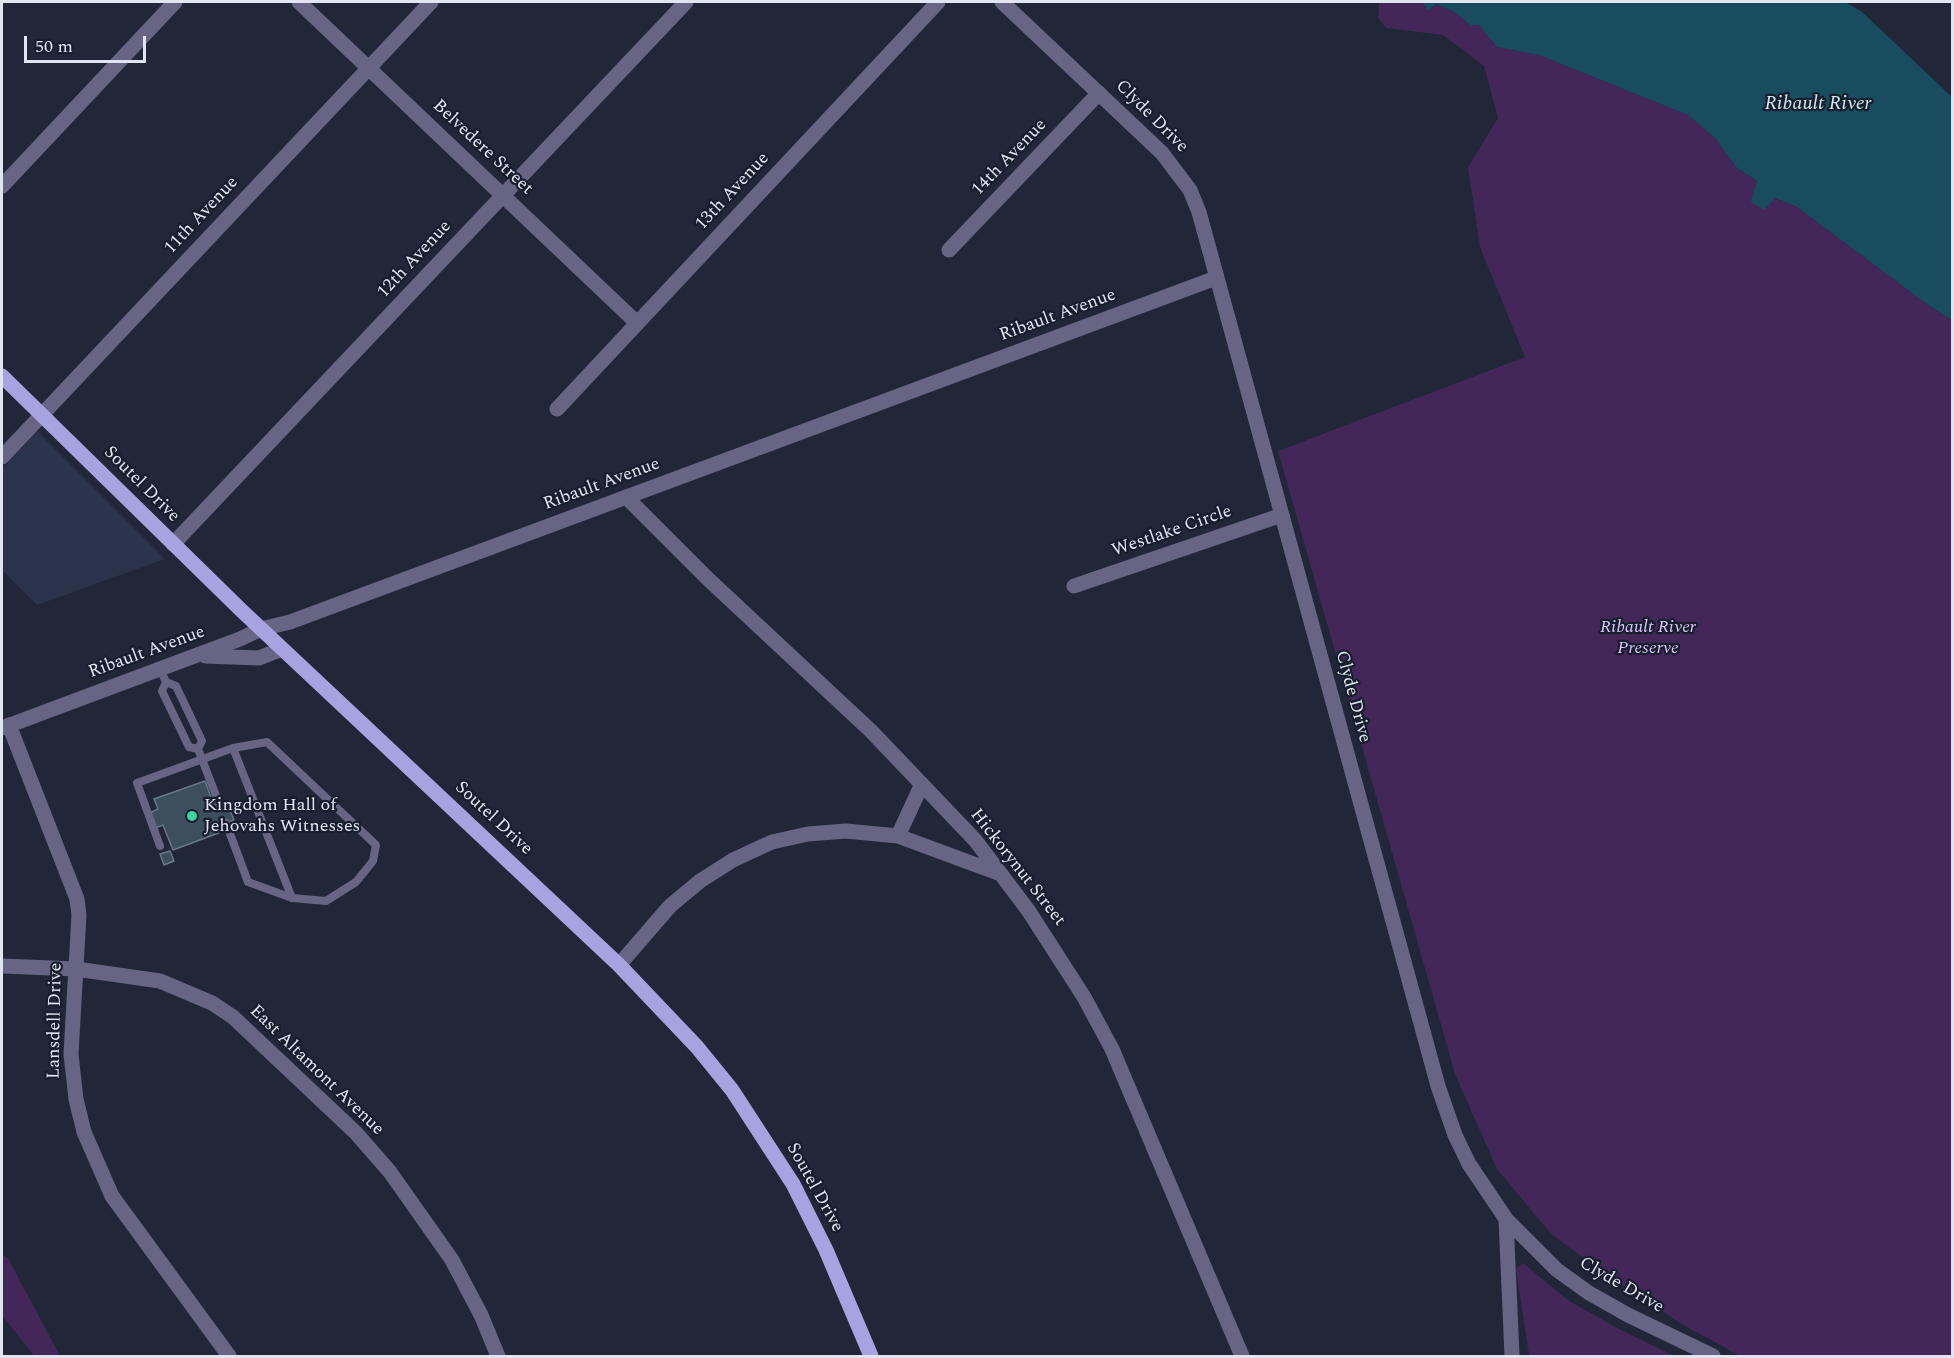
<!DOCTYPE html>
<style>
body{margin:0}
#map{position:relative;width:1954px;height:1358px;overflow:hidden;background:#212739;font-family:Spectral,serif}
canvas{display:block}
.frame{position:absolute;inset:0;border:3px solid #e0e5f1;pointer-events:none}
.scale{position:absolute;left:24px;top:36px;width:122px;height:27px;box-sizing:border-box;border:3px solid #e0e5f1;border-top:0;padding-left:8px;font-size:18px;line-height:21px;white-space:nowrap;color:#e0e5f1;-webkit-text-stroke:4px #171e2e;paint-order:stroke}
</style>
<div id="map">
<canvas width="1954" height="1358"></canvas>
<div class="frame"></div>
<div class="scale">50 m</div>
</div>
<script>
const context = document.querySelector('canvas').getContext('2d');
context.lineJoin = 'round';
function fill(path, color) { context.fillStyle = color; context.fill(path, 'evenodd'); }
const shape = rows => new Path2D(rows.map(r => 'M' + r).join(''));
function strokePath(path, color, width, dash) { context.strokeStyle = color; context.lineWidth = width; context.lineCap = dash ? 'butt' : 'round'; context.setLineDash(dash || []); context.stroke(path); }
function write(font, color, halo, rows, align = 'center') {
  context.font = font + ' Spectral,serif'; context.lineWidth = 4.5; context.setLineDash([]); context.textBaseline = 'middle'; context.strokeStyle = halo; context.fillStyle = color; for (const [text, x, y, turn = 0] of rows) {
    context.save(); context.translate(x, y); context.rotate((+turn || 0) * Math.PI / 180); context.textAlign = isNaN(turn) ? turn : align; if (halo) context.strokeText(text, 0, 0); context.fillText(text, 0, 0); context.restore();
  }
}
const built = shape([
 [37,431,165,559,37,605,2,570,2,469]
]);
const green = shape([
 [1379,2,1422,2,1428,10,1437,4,1456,13,1470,25,1479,25,1497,47,1539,55,1688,115,1716,139,1737,168,1757,181,1774,198,1797,207,1928,305,1952,320,1952,1356,1740,1356,1680,1323,1607,1275,1551,1234,1497,1169,1455,1074,1278,451,1525,357,1480,247,1468,167,1498,118,1484,66,1443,35,1386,28,1378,18],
 [2,1254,8,1258,60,1356,34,1356,2,1315],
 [1523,1263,1569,1301,1617,1328,1674,1356,1529,1355,1516,1269]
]);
const water = shape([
 [1422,2,1845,2,1861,11,1952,97,1952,320,1928,305,1797,207,1775,198,1764,210,1751,202,1757,181,1737,168,1716,139,1688,115,1539,55,1497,47,1479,25,1470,25,1456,13,1437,4,1428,10]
]);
const building = shape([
 [205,781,215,808,227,803,234,820,221,825,224,831,173,850,163,825,155,828,150,813,158,809,154,799,205,781],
 [170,851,174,861,164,865,160,854,170,851]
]);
const service = shape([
 [160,669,166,682,162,691,189,747,198,749],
 [166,682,176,686,202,741,198,749,220,806],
 [226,823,248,882,292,898,326,901,356,882,373,861,376,845,267,742,233,748],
 [160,846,137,783,233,748,292,898]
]);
const minor = shape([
 [299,2,637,323],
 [2,186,175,2],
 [949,250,1099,93],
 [557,409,938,2],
 [2,457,431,2],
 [626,497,707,578,871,731,975,840,1028,910,1084,997,1112,1049,1242,1356],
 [173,544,686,2],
 [1074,586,1282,515],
 [9,725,77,899,79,915,71,1054,76,1099,84,1132,112,1196,229,1356],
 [898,836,922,784],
 [619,965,670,906,700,881,733,860,772,842,808,834,846,831,898,836,998,873],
 [2,966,76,969,160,981,212,1003,233,1017,356,1133,390,1172,452,1260,481,1315,498,1356],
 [1506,1219,1512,1356]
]);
const tertiary = shape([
 [1002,2,1162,153,1190,190,1199,212,1438,1086,1455,1135,1469,1164,1506,1219,1557,1270,1589,1293,1628,1315,1713,1356],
 [205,656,259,658,282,649],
 [2,728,240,639,261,629,290,622,1216,278]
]);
const primary = shape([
 [2,376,241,610,619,965,697,1047,732,1090,793,1184,826,1250,871,1356]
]);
const markers = [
 [192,816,6,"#3bd4a4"]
];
const streetNames = [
 ["Clyde Drive",1151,117,45],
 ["Belvedere Street",482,148,43],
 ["14th Avenue",1010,158,-46],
 ["13th Avenue",733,192,-47],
 ["11th Avenue",202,216,-47],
 ["12th Avenue",415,260,-47],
 ["Ribault Avenue",1058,316,-20],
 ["Soutel Drive",141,485,45],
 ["Ribault Avenue",602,485,-20],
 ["Westlake Circle",1172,532,-19],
 ["Ribault Avenue",147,653,-20],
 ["Clyde Drive",1352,697,75],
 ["Soutel Drive",493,819,43],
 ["Hickorynut Street",1017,868,52],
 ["Lansdell Drive",56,1021,-89],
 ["East Altamont Avenue",316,1071,44],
 ["Soutel Drive",814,1188,61],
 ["Clyde Drive",1621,1286,30]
];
const parkNames = [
 ["Ribault River",1648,628],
 ["Preserve",1648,649]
];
const poiNames = [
 ["Kingdom Hall of",204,806],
 ["Jehovahs Witnesses",204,827]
];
const waterNames = [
 ["Ribault River",1818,105]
];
fill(built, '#2a3349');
fill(green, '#422758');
fill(water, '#194c5f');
fill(building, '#3d4e5d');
strokePath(building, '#667889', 1.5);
strokePath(service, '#676583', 8);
strokePath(minor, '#676583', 15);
strokePath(tertiary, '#676583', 15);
strokePath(primary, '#a7a2e0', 15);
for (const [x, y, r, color] of markers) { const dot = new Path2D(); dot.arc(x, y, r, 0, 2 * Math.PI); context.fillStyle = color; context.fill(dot); strokePath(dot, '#171e2e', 2); }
write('18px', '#e0e5f1', '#171e2e', streetNames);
write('italic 18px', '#dec3fa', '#171e2e', parkNames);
write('18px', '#e0e5f1', '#171e2e', poiNames, 'left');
write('italic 20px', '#d2e8f2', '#171e2e', waterNames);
</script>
